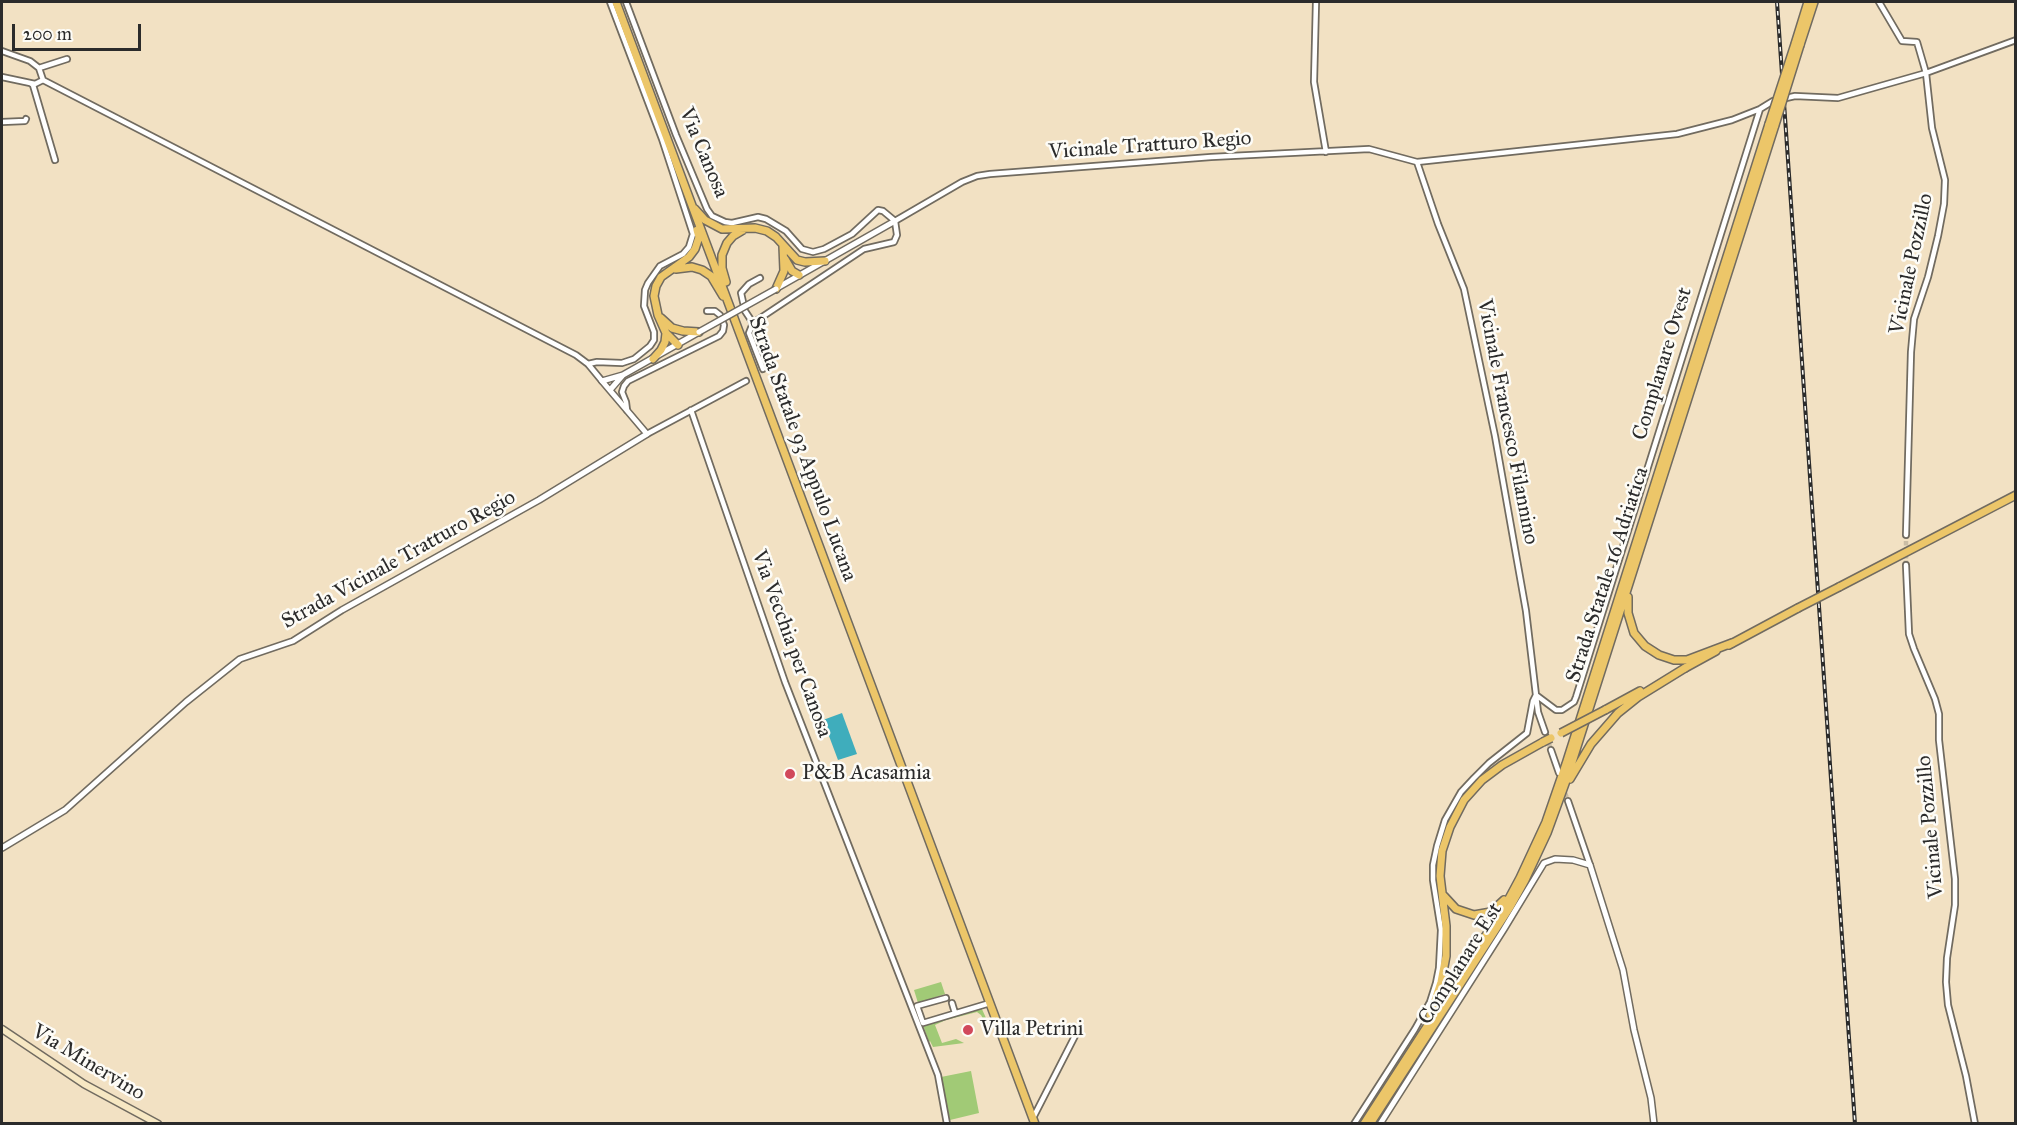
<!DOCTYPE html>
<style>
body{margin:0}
#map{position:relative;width:2017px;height:1125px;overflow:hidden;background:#f2e1c3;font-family:"IM FELL Great Primer",serif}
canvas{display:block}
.frame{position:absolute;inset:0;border:3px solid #2b2b2b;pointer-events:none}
.scale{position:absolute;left:12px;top:24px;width:129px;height:27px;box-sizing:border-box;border:3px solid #2b2b2b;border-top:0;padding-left:8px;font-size:18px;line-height:21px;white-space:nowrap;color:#2b2b2b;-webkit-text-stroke:4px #fdfcf7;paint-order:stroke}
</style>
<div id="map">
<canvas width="2017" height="1125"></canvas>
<div class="frame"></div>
<div class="scale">200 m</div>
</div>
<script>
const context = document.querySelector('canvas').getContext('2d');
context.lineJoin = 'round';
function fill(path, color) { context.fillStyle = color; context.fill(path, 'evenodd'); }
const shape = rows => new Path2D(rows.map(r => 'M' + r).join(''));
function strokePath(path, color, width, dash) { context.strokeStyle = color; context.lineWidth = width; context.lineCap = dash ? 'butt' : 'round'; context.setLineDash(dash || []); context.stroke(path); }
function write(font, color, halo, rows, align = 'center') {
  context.font = font + ' "IM FELL Great Primer",serif'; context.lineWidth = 5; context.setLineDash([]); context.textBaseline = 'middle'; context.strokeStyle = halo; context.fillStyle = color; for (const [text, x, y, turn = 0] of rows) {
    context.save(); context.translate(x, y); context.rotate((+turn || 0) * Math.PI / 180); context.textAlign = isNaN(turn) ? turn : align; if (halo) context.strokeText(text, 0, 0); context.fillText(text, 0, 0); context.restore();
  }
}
const green = shape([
 [941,982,945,994,918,1003,914,990],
 [981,1007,991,1029,989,1030,981,1015,977,1012,946,1020,935,1025,942,1043,956,1039,964,1043,933,1047,930,1041,929,1042,923,1025],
 [971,1071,979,1113,950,1120,941,1077]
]);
const water = shape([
 [842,713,857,754,838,760,823,720]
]);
const minorTunnel = shape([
 [1906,565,1906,535],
 [1545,732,1551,750],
 [1563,787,1568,801]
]);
const minor = shape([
 [626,2,676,135,707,209,712,216,725,222,732,223,758,217,766,219,786,231,802,249,813,252,824,249,852,234,878,210,883,211,895,221],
 [1316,2,1314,82,1326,152],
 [1879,2,1902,41,1917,42,1926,73,1932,128,1945,180,1944,204,1938,236,1928,277,1914,319,1911,352,1906,535],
 [2,51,30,61,39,68,43,80,576,355,588,364,602,381],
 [39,68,67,59],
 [2,77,35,84,43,80],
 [30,83,33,85,55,160],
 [2,122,25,121,26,119],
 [1417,162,1438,224,1464,289,1495,436,1526,611,1538,712,1545,732],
 [895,221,962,182,977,176,990,174,1211,157,1369,149,1417,162,1677,134,1732,120,1760,109,1773,101,1795,96,1838,98,1926,73,2016,40],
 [753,323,745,311,741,293,749,284,760,278],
 [588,364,597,362,622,363,634,359,650,346,654,340,654,332,644,306,645,290,648,283,660,266,683,254,689,247,693,234,662,139,610,2],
 [763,369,749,333,753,323,864,249,894,242,897,235,895,221],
 [627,410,626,402,622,392,624,386,628,381,719,336,723,331,724,325,720,315,715,311,707,311],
 [691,410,785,682,938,1075,947,1124],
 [647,434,746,381],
 [1906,565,1909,634,1914,649,1935,699,1939,714,1939,740,1955,879,1955,905,1947,958,1946,982,1948,1005,1966,1076,1975,1124],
 [1536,695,1556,710,1562,710,1574,702,1576,697,1760,109],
 [1551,750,1559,773],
 [1568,801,1590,865],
 [946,998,917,1006,923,1023,990,1003],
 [952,1003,955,1013],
 [1033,1118,1075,1036],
 [1354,1124,1415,1029,1430,1002,1436,983,1439,968,1441,930,1433,880,1433,865,1437,846,1445,820,1461,792,1474,778,1489,763,1527,733,1533,701,1536,695]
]);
const tertiary = shape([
 [777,288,895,221],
 [610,390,623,375],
 [2,848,65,810,186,702,240,659,293,641,342,610,539,500,647,434,602,381,623,375,699,332],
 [1380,1124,1504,929,1544,863,1555,859,1573,860,1590,865,1623,970,1634,1030,1651,1098,1654,1124]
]);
const secondary = shape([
 [2,1029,84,1084,158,1124]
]);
const primary = shape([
 [616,2,1035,1124],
 [695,209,705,220,722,229,755,228,767,231,776,237,797,260,805,262,825,261],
 [785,259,792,271,799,275],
 [676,269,692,267,702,270,711,276,723,296],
 [726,282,722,268,722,255,727,243,733,236,743,230],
 [776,289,784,271,783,246],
 [661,318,672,328,683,331,699,332],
 [678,345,666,333,658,315,654,296,656,286,661,277,689,257,695,249,699,237,697,230],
 [653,359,661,350,665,342,666,333],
 [1839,587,2016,495],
 [1729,645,1798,608],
 [1685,668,1716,651]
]);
const trunk = shape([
 [1795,44,1808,2],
 [1800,45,1814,2],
 [1628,597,1628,613,1634,633,1645,646,1659,655,1674,660,1687,660,1732,643],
 [1605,710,1640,691],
 [1570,779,1591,744,1618,713,1638,697,1685,668],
 [1444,896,1456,909,1474,915,1491,912,1504,900],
 [1430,1015,1441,982,1446,956,1446,926,1440,876,1442,851,1450,827,1464,800,1482,780,1502,765,1543,742],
 [1364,1124,1505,906,1520,878,1546,822,1566,764,1769,124],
 [1370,1124,1510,907,1525,880,1547,833,1567,778,1775,125]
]);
const rail = shape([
 [1777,2,1855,1124]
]);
const tertiaryBridge = shape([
 [699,332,776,289]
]);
const primaryBridge = shape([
 [1798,608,1839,587]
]);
const trunkBridge = shape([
 [1769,124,1795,44],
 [1775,125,1800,45],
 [1561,733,1605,710],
 [1543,742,1551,738]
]);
const markers = [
 [790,774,6,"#d1495b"],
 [968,1030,6,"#d1495b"]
];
const streetNames = [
 ["Vicinale Tratturo Regio",1150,146,-4],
 ["Via Canosa",703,153,67],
 ["Vicinale Pozzillo",1912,264,-78],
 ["Complanare Ovest",1663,364,-73],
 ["Vicinale Francesco Filannino",1507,422,79],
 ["Strada Statale 93 Appulo Lucana",802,449,70],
 ["Strada Vicinale Tratturo Regio",399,560,-29],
 ["Strada Statale 16 Adriatica",1608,575,-72],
 ["Via Vecchia per Canosa",791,644,70],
 ["Vicinale Pozzillo",1931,827,-95],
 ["Complanare Est",1461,964,-58],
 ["Via Minervino",88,1063,31]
];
const poiNames = [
 ["P&B Acasamia",802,774],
 ["Villa Petrini",980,1030]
];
fill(green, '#a1ca76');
fill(water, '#3fadbc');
strokePath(minorTunnel, '#cabda5', 4.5, [4.5, 2]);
strokePath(minor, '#716b60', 8);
strokePath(tertiary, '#716b60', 8);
strokePath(secondary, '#716b60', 9);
strokePath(primary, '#716b60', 10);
strokePath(trunk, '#716b60', 10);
strokePath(minor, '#fff', 4.5);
strokePath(tertiary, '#fff', 5);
strokePath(secondary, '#f7e8c3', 6);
strokePath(primary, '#ecc669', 7);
strokePath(trunk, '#ecc669', 7);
strokePath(rail, '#2b2b2b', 4);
strokePath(rail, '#fdfcf7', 1.5, [4.5]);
strokePath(tertiaryBridge, '#716b60', 8, []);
strokePath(primaryBridge, '#716b60', 10, []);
strokePath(trunkBridge, '#716b60', 10, []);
strokePath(tertiaryBridge, '#fff', 5);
strokePath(primaryBridge, '#ecc669', 7);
strokePath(trunkBridge, '#ecc669', 7);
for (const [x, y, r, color] of markers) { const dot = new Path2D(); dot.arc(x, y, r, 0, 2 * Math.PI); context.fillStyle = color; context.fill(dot); strokePath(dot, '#fdfcf7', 2); }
write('21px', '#2b2b2b', '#fdfcf7', streetNames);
write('21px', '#2b2b2b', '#fdfcf7', poiNames, 'left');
</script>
